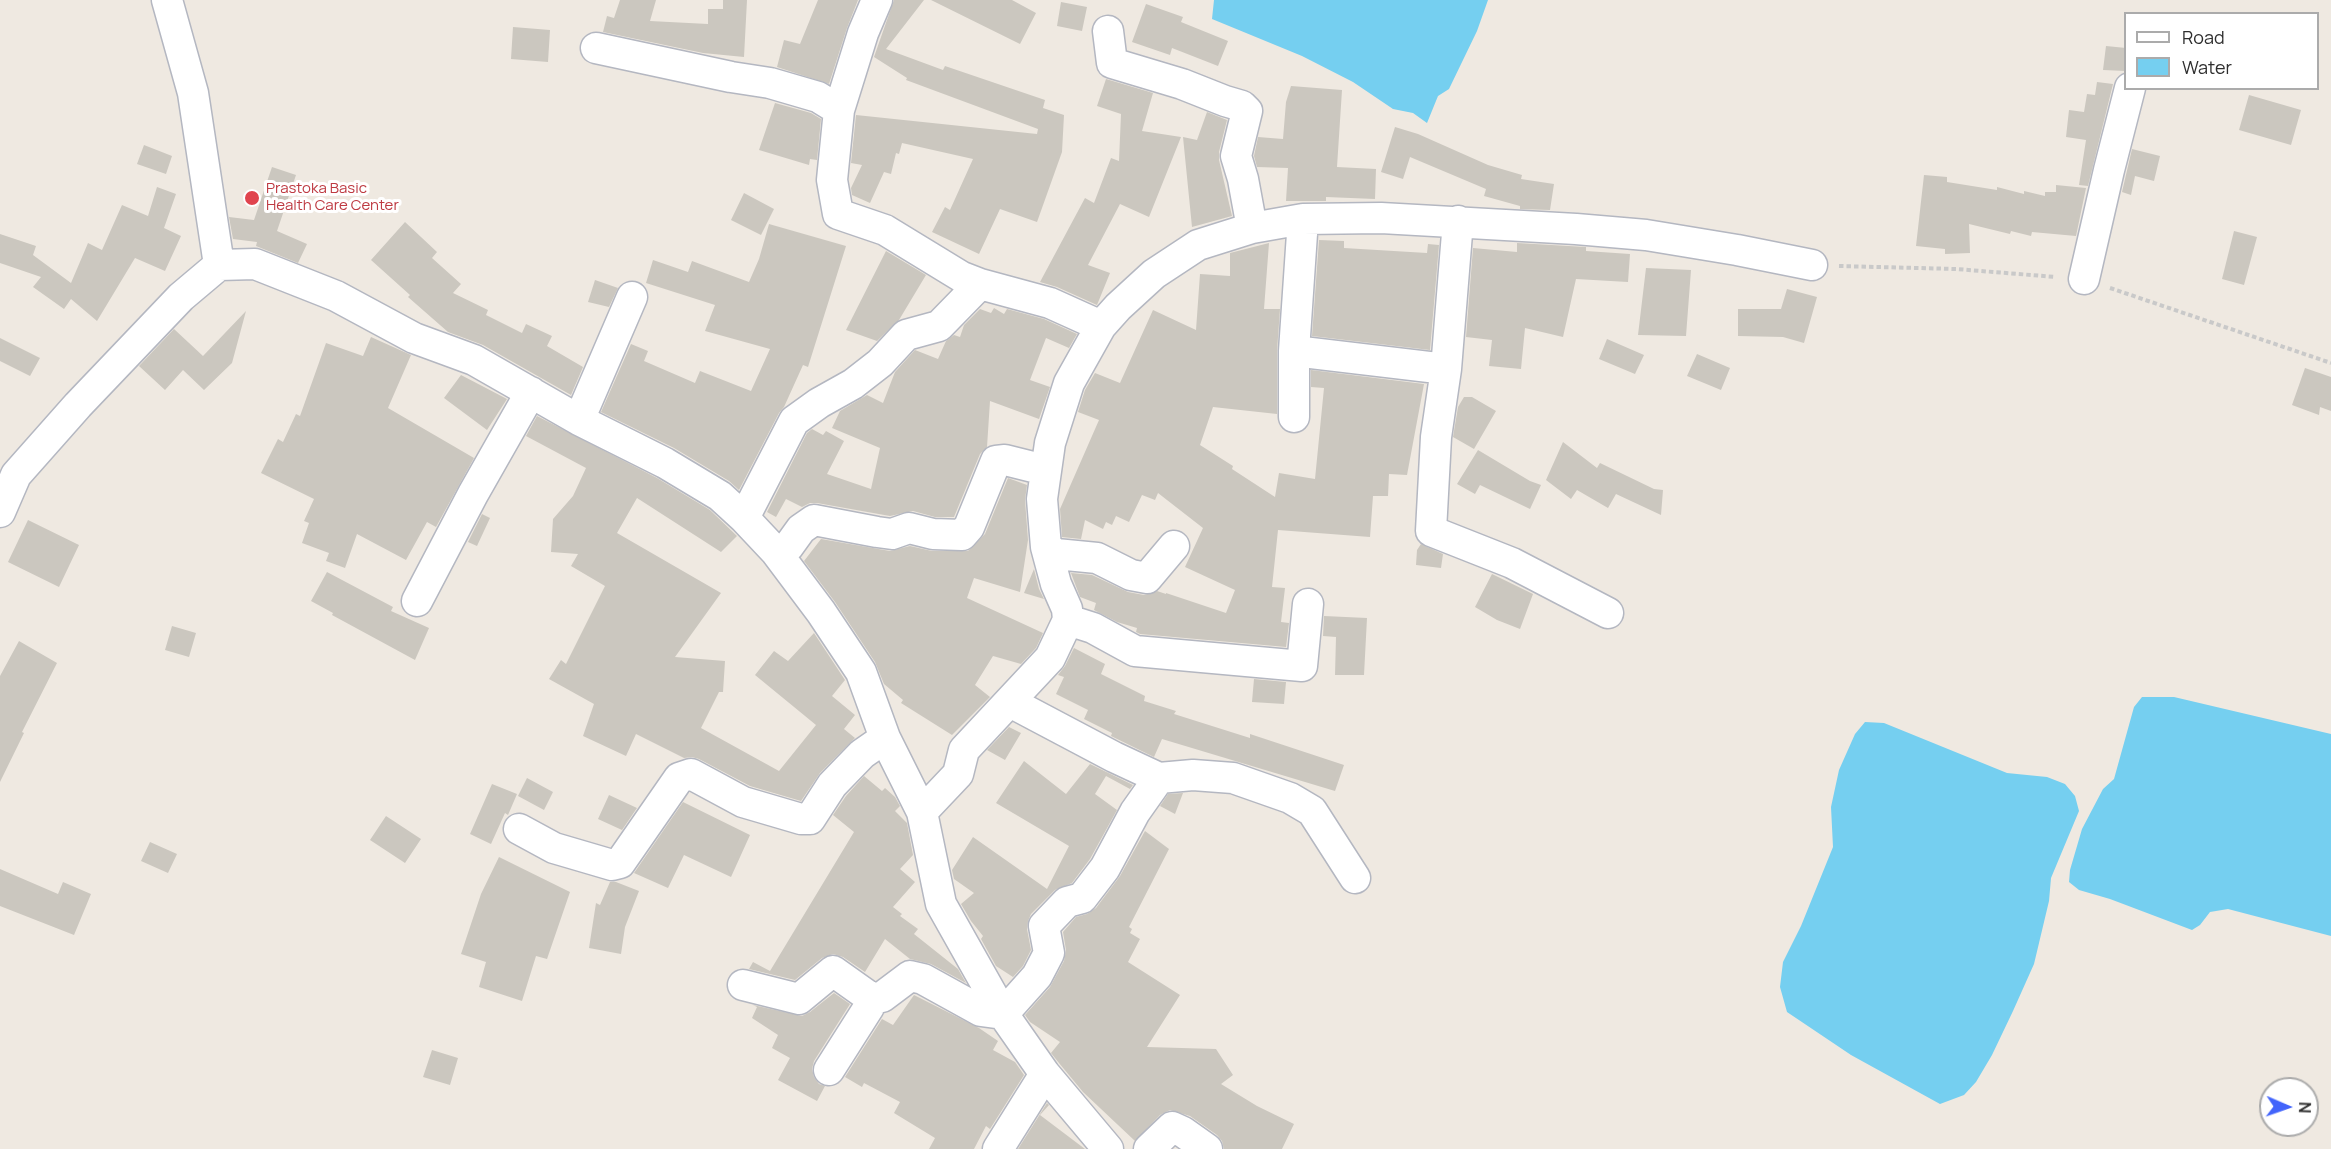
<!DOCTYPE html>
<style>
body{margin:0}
#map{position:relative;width:2331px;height:1149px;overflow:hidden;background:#efe9e1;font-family:Manrope,sans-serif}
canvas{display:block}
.legend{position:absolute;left:2124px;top:12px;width:195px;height:78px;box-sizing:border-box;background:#fff;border:2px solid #ababab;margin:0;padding:8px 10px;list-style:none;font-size:18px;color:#2e2e2e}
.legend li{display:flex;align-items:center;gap:12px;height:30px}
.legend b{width:30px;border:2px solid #ababab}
.north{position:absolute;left:2259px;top:1077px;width:60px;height:60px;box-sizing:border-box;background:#fff;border:2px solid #ababab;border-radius:50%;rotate:92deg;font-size:16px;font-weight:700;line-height:24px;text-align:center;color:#2e2e2e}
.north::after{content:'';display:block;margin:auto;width:21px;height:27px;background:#4264fb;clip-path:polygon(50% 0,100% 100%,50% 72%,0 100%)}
</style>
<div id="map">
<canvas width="2331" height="1149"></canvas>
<ul class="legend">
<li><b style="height:8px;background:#fff"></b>Road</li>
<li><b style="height:16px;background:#75cff0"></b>Water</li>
</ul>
<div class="north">N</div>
</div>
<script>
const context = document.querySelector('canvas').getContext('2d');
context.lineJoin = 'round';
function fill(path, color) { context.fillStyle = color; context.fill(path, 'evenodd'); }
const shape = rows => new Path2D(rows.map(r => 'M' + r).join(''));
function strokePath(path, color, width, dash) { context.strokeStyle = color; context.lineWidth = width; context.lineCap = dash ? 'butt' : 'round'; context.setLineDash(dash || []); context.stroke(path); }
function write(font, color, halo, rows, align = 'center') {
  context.font = font + ' Manrope,sans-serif'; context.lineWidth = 6; context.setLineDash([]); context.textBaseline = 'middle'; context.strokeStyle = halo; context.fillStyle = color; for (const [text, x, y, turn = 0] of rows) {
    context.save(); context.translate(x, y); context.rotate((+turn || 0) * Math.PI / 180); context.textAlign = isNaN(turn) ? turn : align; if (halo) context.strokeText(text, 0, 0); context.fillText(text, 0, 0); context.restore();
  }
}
const water = shape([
 [1214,0,1488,0,1477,31,1449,89,1438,96,1427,123,1413,113,1393,109,1353,82,1302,56,1212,19],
 [2142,697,2174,697,2331,734,2331,936,2228,909,2210,912,2200,925,2192,930,2110,899,2079,890,2069,882,2070,870,2082,829,2103,789,2114,779,2134,707],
 [1865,722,1884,723,2007,773,2047,777,2065,784,2075,796,2079,811,2051,878,2049,901,2034,964,2013,1011,1992,1055,1976,1082,1964,1095,1940,1104,1851,1055,1787,1012,1780,987,1783,962,1801,926,1833,847,1831,807,1839,770,1855,734]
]);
const building = shape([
 [620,0,656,0,650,21,708,24,708,9,723,9,723,0,747,0,744,57,703,53,603,32,607,16,614,18],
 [818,0,858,0,847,28,829,84,777,67,784,40,800,44],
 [894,0,924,0,886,49,943,70,945,66,1045,100,1043,108,1064,115,1062,152,1037,222,1000,209,979,254,932,232,945,207,950,210,973,159,902,143,899,154,896,153,891,174,884,172,870,203,852,195,851,188,862,165,851,163,856,115,1037,134,1038,129,906,80,907,78,874,57],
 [931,0,1012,0,1036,13,1020,44],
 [1061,2,1087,7,1082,31,1057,26],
 [1146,4,1183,17,1181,22,1228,41,1218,66,1172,48,1170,55,1132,42],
 [513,27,550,30,548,62,511,59],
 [2106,46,2126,48,2126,71,2103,70],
 [1106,79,1153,93,1142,131,1181,137,1149,217,1120,204,1088,265,1110,273,1097,305,1057,287,1040,282,1085,198,1094,203,1111,158,1119,161,1121,114,1097,106],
 [2097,82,2113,84,2088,186,2079,185,2086,140,2066,137,2069,110,2084,112,2087,94,2095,95],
 [1291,86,1342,90,1337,167,1376,169,1375,199,1326,197,1326,201,1286,201,1288,168,1257,167,1254,156,1258,137,1283,139,1286,102],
 [2249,95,2301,110,2291,145,2239,130],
 [775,103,811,113,821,119,817,160,810,159,809,165,759,150],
 [1207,112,1227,120,1219,152,1219,160,1232,216,1192,227,1183,137,1197,140],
 [1395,127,1418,134,1488,165,1522,175,1521,179,1554,184,1550,210,1520,209,1520,206,1484,196,1486,189,1410,157,1403,179,1381,172],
 [144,145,172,156,166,174,137,164],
 [2132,149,2160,156,2154,181,2135,176,2131,195,2122,192],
 [272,167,296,175,277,231,307,244,298,263,256,246,257,242,233,239,229,217,254,220],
 [1924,175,1947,177,1947,182,1997,190,1997,187,2024,194,2024,191,2045,196,2045,192,2056,192,2056,185,2086,188,2076,236,2032,232,2031,236,2011,231,2010,234,1969,224,1970,253,1945,254,1945,249,1916,246],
 [157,187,176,194,164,228,181,236,165,271,135,258,97,321,71,299,64,309,33,287,41,277,0,263,0,234,36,246,33,255,71,283,88,243,102,250,122,205,148,216],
 [744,193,774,209,761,235,731,220],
 [405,222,437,252,432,258,461,284,453,293,488,310,486,315,522,333,526,324,552,336,547,346,583,367,571,395,483,345,448,332,408,297,410,295,371,260],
 [769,224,846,246,808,367,803,365,784,407,779,413,739,490,729,481,674,448,601,412,631,344,648,351,644,361,695,383,700,371,751,391,770,349,705,331,715,305,646,283,653,260,688,272,692,261,749,282,759,259],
 [2234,231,2257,237,2244,285,2222,279],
 [1319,240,1344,241,1344,248,1427,253,1428,244,1439,245,1430,350,1312,336],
 [1269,243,1264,309,1280,309,1277,351,1277,414,1213,407,1200,445,1233,466,1232,469,1275,497,1279,473,1315,479,1324,388,1311,387,1311,370,1424,384,1407,475,1389,474,1388,496,1373,496,1370,537,1278,530,1272,587,1285,588,1281,622,1289,623,1286,647,1140,634,1136,632,1137,628,1117,622,1094,610,1096,603,1080,597,1071,573,1092,575,1128,592,1144,595,1157,591,1166,594,1166,593,1226,613,1235,590,1185,567,1203,528,1158,493,1155,500,1142,495,1129,522,1116,516,1112,525,1106,522,1103,529,1085,520,1081,539,1062,537,1060,509,1099,420,1078,412,1085,390,1095,373,1120,383,1153,310,1196,330,1200,274,1230,276,1230,253],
 [1517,243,1586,247,1586,251,1630,254,1628,282,1576,279,1563,337,1525,328,1521,369,1489,366,1492,340,1466,337,1473,248,1517,252],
 [886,251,926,275,899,320,877,341,846,330],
 [1646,268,1691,270,1686,336,1638,335],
 [595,280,618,288,609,307,588,302],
 [1787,289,1817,297,1804,343,1783,337,1738,336,1738,309,1781,309],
 [994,308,1004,314,1007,309,1044,319,1077,334,1069,348,1046,338,1030,380,1050,387,1039,419,990,401,987,447,980,454,954,517,935,517,913,511,890,516,817,503,810,503,802,507,786,499,776,517,767,512,807,433,812,429,823,435,826,431,844,441,827,474,871,489,880,448,832,428,840,411,867,395,883,403,895,372,915,350,938,359,946,341,954,335,960,337,964,325,980,309,991,313],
 [246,311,232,363,204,390,183,370,165,390,139,366,174,329,203,356],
 [371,337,411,355,388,408,474,458,436,527,427,522,406,560,357,534,345,568,326,561,329,553,302,543,309,523,304,521,314,499,261,473,278,439,283,442,296,414,300,416,326,343,363,356],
 [0,338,40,358,30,376,0,361],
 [1607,339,1644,355,1635,374,1599,359],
 [1697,354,1730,368,1721,390,1687,376],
 [2305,368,2331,377,2331,411,2320,407,2319,415,2292,405],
 [461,375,507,399,487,430,444,398],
 [1464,397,1472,397,1496,411,1474,449,1453,437,1458,407],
 [537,416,657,478,710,510,737,536,721,552,637,498,617,533,721,593,675,657,725,661,723,692,719,692,701,728,779,771,816,725,755,675,774,651,788,661,814,633,845,680,832,696,855,715,844,729,855,738,820,773,801,801,750,786,699,759,692,757,684,758,636,734,626,756,583,736,594,704,549,679,561,660,566,664,605,586,571,566,578,554,551,552,553,519,573,496,586,468,526,436],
 [1563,442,1597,468,1600,463,1654,489,1663,490,1661,515,1616,494,1608,508,1577,490,1571,499,1546,480],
 [1478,450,1530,481,1541,485,1530,509,1480,485,1475,494,1457,484],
 [1008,478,1027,485,1025,500,1028,540,1020,592,974,578,967,598,1043,633,1036,648,1021,664,993,656,975,685,990,697,952,735,901,703,903,700,884,684,875,662,835,602,804,561,821,539,890,551,910,546,932,551,968,551,985,534],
 [482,514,490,518,477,546,468,542],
 [28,520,79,545,59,587,8,562],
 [1421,544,1443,554,1441,568,1416,565,1417,550],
 [1034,569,1039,589,1044,599,1024,593],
 [327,572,393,607,391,611,429,628,415,660,332,615,333,613,311,601],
 [1492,574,1533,594,1520,629,1497,620,1475,607],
 [1324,616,1367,618,1364,675,1335,675,1336,637,1323,636],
 [172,626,196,633,189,657,165,650],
 [19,641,57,663,22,732,24,733,0,782,0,676],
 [1074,648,1105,664,1101,674,1145,696,1144,701,1176,711,1174,714,1250,738,1250,734,1344,765,1335,791,1162,739,1154,757,1111,736,1112,733,1084,719,1088,710,1056,694,1064,677,1058,675,1065,666],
 [1254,679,1286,682,1284,704,1252,702],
 [1009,727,1021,733,1005,760,987,750],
 [1024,761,1066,794,1090,764,1133,785,1130,789,1106,776,1095,794,1117,810,1090,859,1072,883,1055,890,1031,914,1028,921,1027,929,1031,950,1023,966,1013,977,996,966,981,939,983,936,971,921,961,904,974,893,954,879,952,870,973,837,1047,889,1069,846,996,803],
 [864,776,882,791,885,788,895,797,900,806,895,811,907,823,913,855,900,869,915,882,893,907,902,914,900,916,918,929,914,934,958,969,966,983,931,964,910,959,885,939,865,972,843,957,833,954,822,958,795,980,749,969,753,962,770,971,854,832,833,815,846,796],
 [527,778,553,792,544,810,518,796],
 [492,784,517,794,508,815,505,813,491,844,470,834],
 [1183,793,1175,814,1160,806,1168,794],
 [609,795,637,808,622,830,598,819],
 [683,802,750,835,731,877,684,855,668,888,634,873],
 [386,816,421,839,405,863,370,840],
 [1145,831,1169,849,1129,927,1132,929,1130,933,1140,939,1128,962,1180,995,1147,1047,1216,1049,1233,1075,1221,1084,1257,1106,1294,1124,1282,1149,1224,1149,1222,1141,1217,1135,1190,1116,1170,1110,1160,1115,1135,1141,1083,1092,1059,1063,1051,1053,1060,1042,1030,1022,1025,1015,1050,987,1064,961,1066,950,1063,932,1076,917,1087,914,1096,908,1120,876],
 [150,842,177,854,168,873,141,861],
 [499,857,570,892,547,959,536,956,522,1001,479,987,486,962,461,954,481,894],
 [0,869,58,894,63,882,91,894,74,935,0,906],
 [610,882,616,882,639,891,625,927,621,954,589,948,596,903,600,905],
 [834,993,850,1004,814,1061,812,1069,814,1077,819,1084,825,1086,817,1101,778,1080,790,1058,772,1048,778,1035,752,1018,757,1007,753,1005,802,1016,810,1012],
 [914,995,979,1028,998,1041,993,1050,1015,1062,1024,1075,990,1129,986,1126,974,1149,929,1149,935,1138,894,1113,900,1102,864,1083,862,1087,845,1077,882,1019,893,1025],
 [432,1050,458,1058,450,1085,423,1077],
 [1047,1103,1049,1105,1040,1115,1085,1149,1018,1149]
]);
const path = shape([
 [1839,266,1956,269,2056,277],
 [2110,288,2331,363]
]);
const minor = shape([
 [167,0,193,93,219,265],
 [877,0,863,33,839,110,832,180,838,214,885,230,962,277,980,284],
 [1108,31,1112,63,1182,84,1225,101,1242,106,1247,111,1236,156,1243,179,1252,228],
 [596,48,731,77,770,83,818,97,839,110],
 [1458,221,1446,369,1436,437,1431,531,1512,563,1608,613],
 [2084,279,2109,170,2130,88],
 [1294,351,1446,369],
 [1294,417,1294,351,1303,219],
 [579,420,632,297],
 [0,512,16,475,78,405,181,297,219,265,255,264,336,296,414,338,474,360,579,420,665,463,720,496,744,518,776,552,821,612,861,672,885,738,922,812,941,904,1003,1014,1045,1074,1108,1149],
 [744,518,794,421,819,403,853,384,880,363,906,335,939,326,980,284,1050,303,1101,326],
 [1046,547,1056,554,1097,558,1131,575,1147,578,1174,546],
 [776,552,788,547,801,529,814,520,877,532,892,534,909,528,933,534,962,535,969,527,996,461,1005,460,1045,470],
 [417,601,473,494,531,392],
 [1068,620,1093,628,1135,651,1302,666,1308,604],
 [1010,702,1114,757,1159,778,1193,775,1233,778,1290,798,1312,811,1355,878],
 [922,812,958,774,964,750,1050,658,1068,620,1067,609,1056,584,1046,547,1042,499,1050,443,1069,383,1101,326,1118,307,1154,274,1198,245,1252,228,1303,219,1381,218,1576,229,1646,235,1737,250,1812,265],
 [519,829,554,848,612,865,620,863,679,778,691,774,743,802,801,819,810,819,832,785,862,754,885,738],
 [743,985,799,999,833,971,871,998,882,997,910,976,923,979,981,1011,1003,1014,1037,976,1049,953,1044,926,1067,902,1082,898,1105,868,1135,812,1159,778],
 [829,1070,869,1007,871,998],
 [998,1149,1045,1074],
 [1149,1149,1172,1127,1183,1132,1207,1149]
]);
const markers = [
 [252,198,8,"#e0444e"]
];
const healthNames = [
 ["Prastoka Basic",266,189],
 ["Health Care Center",266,206]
];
fill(water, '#75cff0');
fill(building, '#cbc7bf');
strokePath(minor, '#b4b7c1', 33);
strokePath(path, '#c9c9c9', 4, [4.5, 3]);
strokePath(minor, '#fff', 30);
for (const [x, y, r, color] of markers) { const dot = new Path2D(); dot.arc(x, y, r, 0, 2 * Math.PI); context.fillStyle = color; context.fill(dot); strokePath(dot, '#fff', 2); }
write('15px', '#be3a42', '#fff', healthNames, 'left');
</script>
